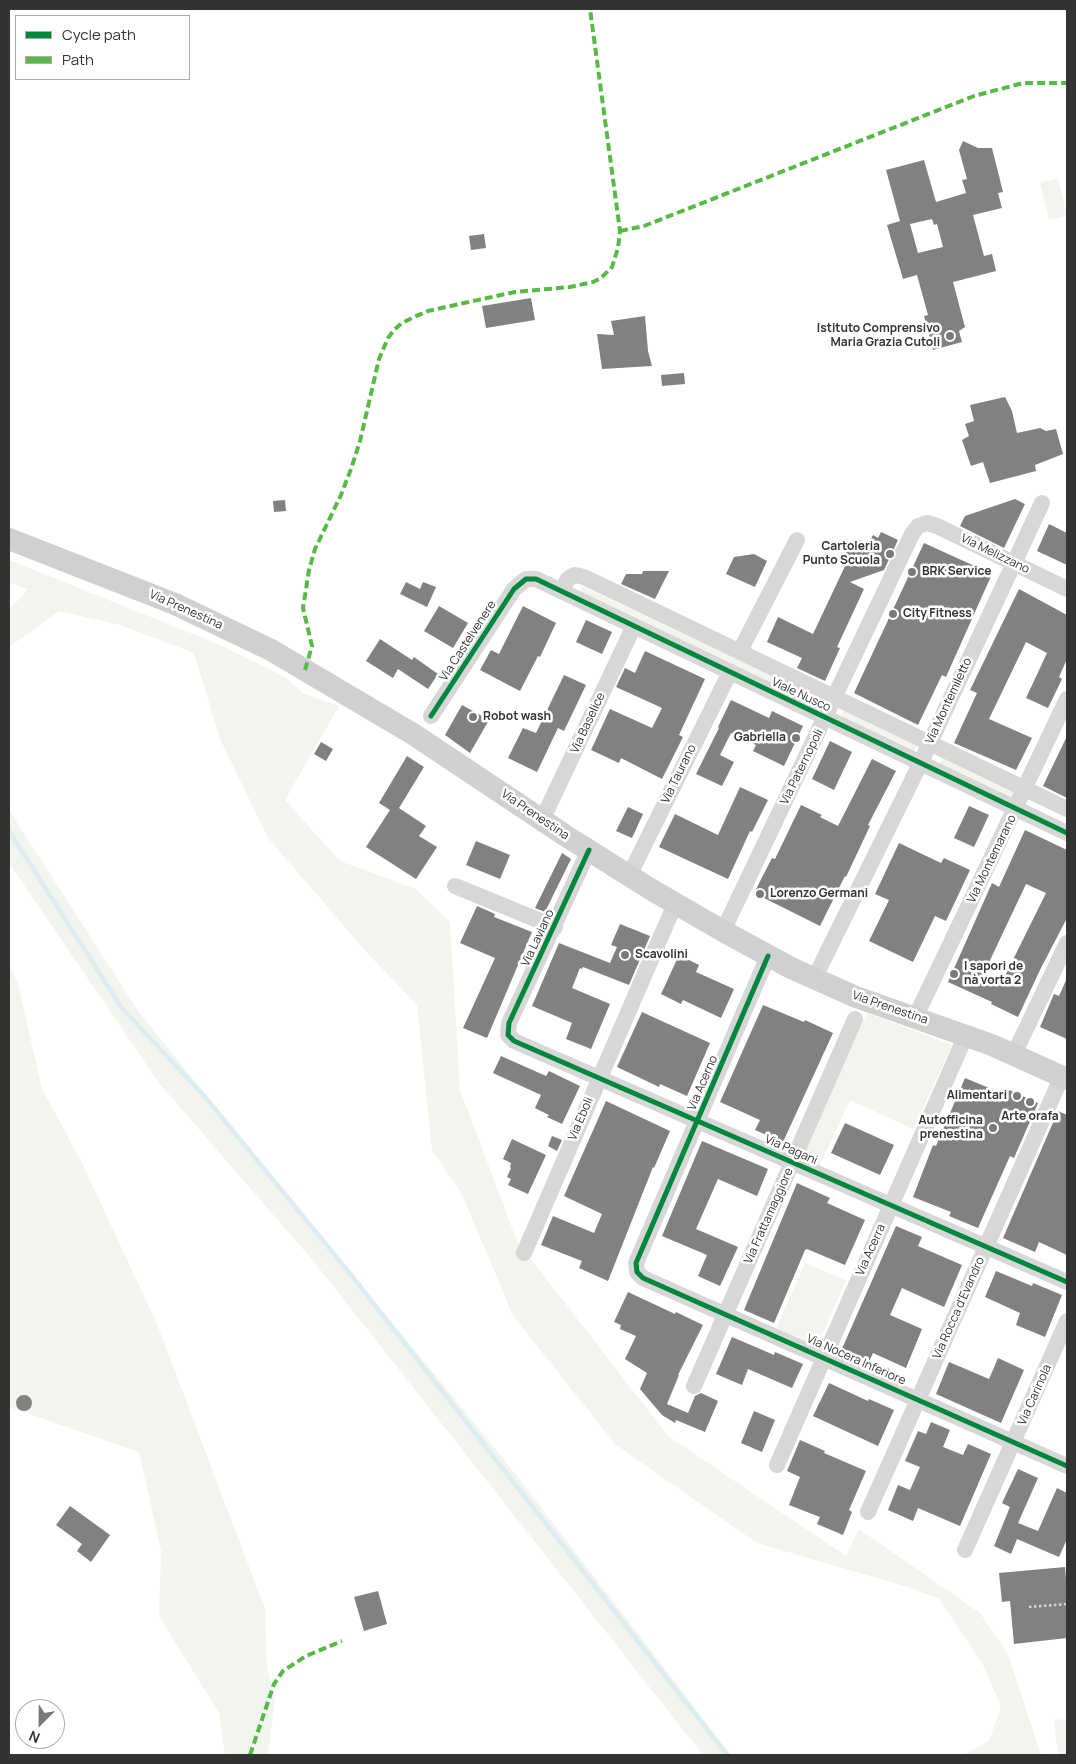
<!DOCTYPE html>
<meta charset="utf-8">
<style>
body{margin:0}
#map{position:relative;width:1076px;height:1764px;overflow:hidden;background:#fff;font-family:Manrope,sans-serif}
canvas{display:block}
.frame{position:absolute;inset:0;border:10px solid #333;pointer-events:none}
.legend{position:absolute;left:15px;top:15px;width:175px;height:65px;box-sizing:border-box;background:#fff;border:1px solid #adadad;margin:0;padding:6px 9px;list-style:none;font-size:15px;color:#333}
.legend li{display:flex;align-items:center;gap:10px;height:25px}
.legend b{width:25px;border:1px solid #adadad}
.north{position:absolute;left:15px;top:1699px;width:50px;height:50px;box-sizing:border-box;background:#fff;border:1px solid #adadad;border-radius:50%;rotate:203deg;font-size:14px;font-weight:700;line-height:20px;text-align:center;color:#333}
.north::after{content:'';display:block;margin:auto;width:18px;height:22px;background:#7a7a7a;clip-path:polygon(50% 0,100% 100%,50% 72%,0 100%)}
</style>
<div id="map">
<canvas width="1076" height="1764"></canvas>
<div class="frame"></div>
<ul class="legend">
<li><b style="height:6px;background:#00873e"></b>Cycle path</li>
<li><b style="height:6px;background:#58b947"></b>Path</li>
</ul>
<div class="north">N</div>
</div>
<script>
const context = document.querySelector('canvas').getContext('2d');
context.lineJoin = 'round';
function fill(path, color) { context.fillStyle = color; context.fill(path, 'evenodd'); }
const shape = rows => new Path2D(rows.map(r => 'M' + r).join(''));
function strokePath(path, color, width, dash) { context.strokeStyle = color; context.lineWidth = width; context.lineCap = dash ? 'butt' : 'round'; context.setLineDash(dash || []); context.stroke(path); }
function write(font, color, halo, rows, align = 'center') {
  context.font = font + ' Manrope,sans-serif'; context.lineWidth = 5; context.setLineDash([]); context.textBaseline = 'middle'; context.strokeStyle = halo; context.fillStyle = color; for (const [text, x, y, turn = 0] of rows) {
    context.save(); context.translate(x, y); context.rotate((+turn || 0) * Math.PI / 180); context.textAlign = isNaN(turn) ? turn : align; if (halo) context.strokeText(text, 0, 0); context.fillText(text, 0, 0); context.restore();
  }
}
const green = shape([
 [1058,178,1067,216,1049,220,1040,183],
 [9,560,218,644,285,677,304,694,339,706,285,800,340,861,416,889,450,922,460,1090,517,1241,668,1436,846,1556,859,1529,980,1613,1008,1654,1041,1755,963,1755,989,1741,1001,1706,983,1665,939,1599,908,1587,757,1543,616,1445,513,1316,462,1194,432,1150,417,1005,369,955,268,838,220,739,194,653,120,625,59,611,9,647,9,610,28,589,9,583],
 [582,586,818,698,814,706,578,594],
 [844,710,917,745,913,753,840,719],
 [943,757,1016,792,1011,801,939,766],
 [9,810,140,1014,506,1462,731,1755,703,1755,315,1263,159,1083,9,863],
 [9,965,18,984,42,1089,80,1159,157,1324,265,1609,267,1667,275,1700,268,1755,225,1755,219,1713,159,1616,161,1551,139,1452,9,1407],
 [867,1013,952,1045,913,1129,850,1100,819,1167,800,1158],
 [805,1263,846,1280,816,1349,775,1331],
 [1067,1719,1067,1755,1058,1755,1054,1720]
]);
const stream = shape([
 [9,831,121,1007,206,1098,352,1276,727,1755]
]);
const building = shape([
 [963,141,978,148,992,148,1003,192,998,193,1002,208,973,215,984,256,992,254,996,271,953,282,965,327,959,331,962,342,933,350,924,316,928,315,917,275,903,279,887,225,900,221,886,170,924,160,936,202,966,193,962,180,967,179,959,150],
 [932,219,934,225,937,224,943,247,918,253,910,224],
 [484,234,486,248,471,250,469,236],
 [531,298,535,320,486,328,482,306],
 [645,316,648,351,652,366,602,369,597,334,614,335,611,321],
 [684,373,685,384,662,386,661,375],
 [1005,397,1012,411,1017,433,1040,428,1046,431,1056,429,1063,454,1035,465,1036,471,990,483,983,462,971,466,962,440,969,436,965,424,974,421,970,405],
 [1015,499,1025,504,1004,548,960,526,965,516],
 [285,500,286,511,274,512,273,501],
 [1049,524,1067,533,1067,565,1037,551],
 [881,532,898,540,884,570,850,582,864,589,837,647,840,648,825,681,797,668,802,658,767,642,778,617,813,634,846,564,842,561,849,546,856,549,860,540,868,544,873,535,878,538],
 [924,543,992,574,946,677,942,675,918,725,854,693],
 [754,554,767,561,755,587,726,574,734,557],
 [643,571,669,571,655,599,621,584,626,574,642,574],
 [406,582,420,589,423,582,436,587,427,607,400,594],
 [1019,589,1067,615,1067,659,1059,677,1062,679,1048,708,1026,698,1047,653,1026,642,989,719,1032,738,1016,770,954,743,977,693,970,690],
 [439,606,468,623,453,648,424,631],
 [523,606,556,623,540,657,538,656,520,691,480,670,491,650,499,654],
 [586,620,612,632,602,654,576,642],
 [380,639,412,660,414,657,438,674,428,689,398,669,393,678,366,661],
 [645,651,705,679,679,735,683,737,662,779,621,758,619,763,591,750,610,709,652,728,662,708,616,687,625,668,635,673],
 [564,675,586,685,564,731,558,728,537,772,508,758,523,728,536,733],
 [731,700,769,718,772,711,803,726,784,766,753,751,756,745,731,733,720,755,734,762,722,786,696,774,719,728,718,727],
 [462,705,489,720,470,753,445,735],
 [1067,736,1067,798,1043,786],
 [830,741,852,752,834,790,812,779],
 [321,742,333,749,326,761,314,754],
 [407,756,424,767,399,808,426,826,419,836,437,847,416,879,366,847,390,810,379,803],
 [872,759,896,771,868,825,870,826,846,877,845,876,820,926,754,893,772,858,775,859,801,805,822,815,820,817,838,826],
 [740,787,768,800,752,832,750,831,728,879,659,847,675,814,718,835],
 [969,806,989,815,974,847,954,838],
 [628,807,643,814,632,838,616,831],
 [1025,830,1067,850,1067,918,1040,970,1018,1017,991,1004,992,1002,948,982,992,883,999,887],
 [1026,884,1046,893,1002,982,984,973],
 [476,841,510,855,500,879,466,865],
 [899,843,941,863,944,858,970,870,946,921,935,916,913,962,869,941,889,900,875,894],
 [562,853,571,859,545,912,535,908],
 [477,906,495,914,494,917,532,932,487,1038,463,1028,495,958,460,943],
 [620,924,650,936,629,985,583,967,582,969,580,968,572,988,610,1004,591,1049,566,1039,572,1023,532,1006,559,943,610,963,617,947,611,945],
 [679,955,699,965,696,972,734,989,721,1018,683,1000,681,1004,661,994],
 [1067,978,1067,1039,1040,1027,1054,994,1059,996],
 [763,1005,804,1022,805,1020,833,1033,783,1142,755,1130,760,1120,720,1102],
 [642,1012,710,1043,687,1096,660,1084,659,1087,617,1067],
 [501,1056,546,1076,549,1071,580,1086,562,1124,547,1117,549,1115,535,1108,541,1095,493,1073],
 [965,1078,1006,1095,1009,1090,1038,1103,1014,1158,1010,1156,978,1228,949,1216,951,1212,913,1197,933,1145,936,1146],
 [606,1101,670,1131,654,1168,653,1167,608,1281,579,1268,582,1261,541,1245,553,1216,594,1233,602,1214,564,1196],
 [1058,1111,1067,1115,1067,1255,1039,1242,1035,1252,1003,1238],
 [845,1123,894,1145,880,1175,831,1153],
 [552,1136,562,1140,557,1151,548,1146],
 [512,1139,546,1155,528,1194,508,1185,511,1179,507,1177,511,1168,510,1167,511,1163,503,1159],
 [702,1141,768,1169,757,1196,718,1179,696,1229,738,1247,720,1286,698,1276,707,1255,662,1236],
 [797,1183,830,1198,827,1203,865,1220,845,1265,807,1249,805,1250,774,1323,744,1310],
 [896,1226,922,1237,918,1246,962,1265,944,1307,902,1288,890,1315,922,1329,906,1368,873,1353,868,1364,841,1351],
 [996,1271,1032,1286,1033,1283,1062,1295,1045,1337,1016,1325,1020,1313,985,1297],
 [628,1292,675,1314,676,1312,703,1325,678,1375,679,1375,667,1404,688,1413,695,1396,701,1393,718,1401,705,1432,676,1420,675,1423,662,1415,640,1389,647,1373,625,1359,636,1336,620,1329,621,1325,614,1322],
 [732,1337,774,1355,775,1352,803,1364,792,1388,748,1369,742,1385,716,1374],
 [998,1358,1024,1370,1001,1423,936,1394,949,1362,989,1379],
 [829,1383,868,1401,869,1399,894,1410,878,1446,813,1416],
 '16 1403a8 8 0 1 1 16 0a8 8 0 1 1-16 0Z',
 [754,1411,775,1420,762,1452,741,1443],
 [931,1422,950,1430,943,1447,963,1455,968,1444,991,1454,960,1526,918,1508,913,1521,888,1510,898,1485,910,1490,920,1467,905,1461,918,1431,926,1434],
 [800,1440,825,1451,824,1453,866,1471,849,1510,852,1512,843,1535,817,1524,820,1517,789,1505,800,1477,787,1471],
 [1018,1469,1038,1478,1018,1523,1038,1531,1057,1488,1067,1493,1067,1539,1059,1557,1017,1539,1011,1554,994,1546,1010,1507,1002,1503],
 [70,1506,110,1535,91,1562,77,1551,82,1544,56,1525],
 [1065,1567,1067,1590,1067,1638,1014,1644,1010,1601,1002,1602,999,1573],
 [378,1591,387,1624,364,1631,354,1597]
]);
const path = shape([
 [1029,1607,1067,1604]
]);
const minor = shape([
 [562,591,567,580,571,577,575,575,584,577,1067,809],
 [740,651,797,540],
 [431,716,514,589,526,579,536,579,1067,833],
 [542,820,634,626],
 [589,850,509,1023,508,1035,514,1041,1067,1282],
 [629,876,730,672],
 [455,886,555,927],
 [723,931,912,534,918,526,927,523,937,526,1067,589],
 [768,956,636,1263,637,1272,643,1278,1067,1466],
 [814,979,921,762,1042,503],
 [915,1018,1067,699],
 [1014,1054,1067,943],
 [524,1253,675,904],
 [694,1386,855,1019],
 [777,1465,966,1035],
 [868,1512,1062,1076],
 [965,1550,1067,1321]
]);
const secondary = shape([
 [9,539,175,604,271,650,413,734,566,836,652,890,723,931,791,968,856,997,992,1045,1067,1079]
]);
const quiet = shape([
 [620,231,644,226,974,96,1023,83,1067,83],
 [305,670,312,646,303,608,309,570,315,549,341,495,351,469,360,441,379,359,388,338,394,330,402,323,414,317,428,311,464,303,515,292,570,287,593,282,601,278,612,267,618,248,620,231,590,9],
 [250,1755,274,1684,283,1671,306,1656,342,1641]
]);
const cycleway = shape([
 [431,716,514,589,526,579,536,579,1067,833],
 [589,850,509,1023,508,1035,514,1041,1067,1282],
 [768,956,636,1263,637,1272,643,1278,1067,1466]
]);
const markers = [
 [950,336,5,"#7a7a7a"],
 [890,554,5,"#7a7a7a"],
 [912,572,5,"#7a7a7a"],
 [893,614,5,"#7a7a7a"],
 [473,717,5,"#7a7a7a"],
 [796,738,5,"#7a7a7a"],
 [760,894,5,"#7a7a7a"],
 [625,955,5,"#7a7a7a"],
 [954,974,5,"#7a7a7a"],
 [1017,1096,5,"#7a7a7a"],
 [1030,1102,5,"#7a7a7a"],
 [993,1128,5,"#7a7a7a"]
];
const poiNames = [
 ["Istituto Comprensivo",940,329,"right"],
 ["Maria Grazia Cutoli",940,343,"right"],
 ["Cartoleria",880,547,"right"],
 ["Punto Scuola",880,561,"right"],
 ["BRK Service",922,572],
 ["City Fitness",903,614],
 ["Robot wash",483,717],
 ["Gabriella",786,738,"right"],
 ["Lorenzo Germani",770,894],
 ["Scavolini",635,955],
 ["I sapori de",964,967],
 ["nà vorta 2",964,981],
 ["Alimentari",1007,1096,"right"],
 ["Arte orafa",1030,1117,"center"],
 ["Autofficina",983,1121,"right"],
 ["prenestina",983,1135,"right"]
];
const streetNames = [
 ["Via Melizzano",995,554,26],
 ["Via Prenestina",186,610,24],
 ["Via Castelvenere",468,641,-57],
 ["Viale Nusco",801,695,25],
 ["Via Montemiletto",949,701,-65],
 ["Via Baselice",588,723,-65],
 ["Via Paternopoli",802,767,-64],
 ["Via Taurano",679,774,-64],
 ["Via Prenestina",535,815,34],
 ["Via Montemarano",992,859,-64],
 ["Via Laviano",538,938,-65],
 ["Via Prenestina",890,1008,19],
 ["Via Acerno",703,1083,-67],
 ["Via Eboli",581,1119,-67],
 ["Via Pagani",791,1150,24],
 ["Via Frattamaggiore",769,1216,-66],
 ["Via Acerra",871,1250,-66],
 ["Via Rocca d'Evandro",959,1308,-66],
 ["Via Nocera Inferiore",856,1360,24],
 ["Via Carinola",1035,1395,-66]
];
fill(green, '#f1f5ed');
strokePath(stream, '#ddebf3', 4.5);
fill(building, '#818181');
strokePath(path, '#d6d6d6', 2.5, [2.5, 2.5]);
strokePath(minor, '#d7d7d7', 16);
strokePath(secondary, '#d0d0d0', 22);
strokePath(quiet, '#58b947', 4, [8, 4]);
strokePath(cycleway, '#00873e', 5);
for (const [x, y, r, color] of markers) { const dot = new Path2D(); dot.arc(x, y, r, 0, 2 * Math.PI); context.fillStyle = color; context.fill(dot); strokePath(dot, '#fff', 2); }
write('bold 12px', '#333', '#fff', poiNames, 'left');
write('12px', '#333', '#fff', streetNames);
</script>
